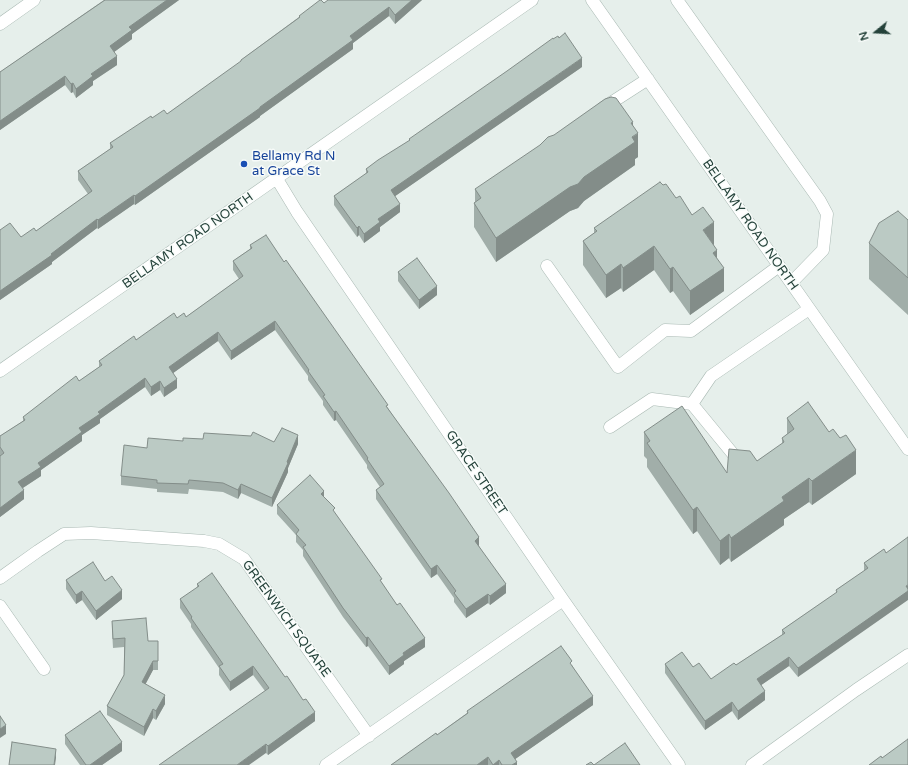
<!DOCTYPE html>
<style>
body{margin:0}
#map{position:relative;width:908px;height:765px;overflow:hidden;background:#e6efeb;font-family:"Varela Round",sans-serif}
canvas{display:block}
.north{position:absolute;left:856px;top:12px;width:40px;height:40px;-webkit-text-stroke:3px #f7fbf9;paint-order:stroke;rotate:252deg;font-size:11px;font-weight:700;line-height:16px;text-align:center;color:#24423a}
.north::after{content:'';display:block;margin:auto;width:14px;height:18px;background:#24423a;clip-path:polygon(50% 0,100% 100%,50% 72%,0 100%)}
</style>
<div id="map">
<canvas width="908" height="765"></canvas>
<div class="north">N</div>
</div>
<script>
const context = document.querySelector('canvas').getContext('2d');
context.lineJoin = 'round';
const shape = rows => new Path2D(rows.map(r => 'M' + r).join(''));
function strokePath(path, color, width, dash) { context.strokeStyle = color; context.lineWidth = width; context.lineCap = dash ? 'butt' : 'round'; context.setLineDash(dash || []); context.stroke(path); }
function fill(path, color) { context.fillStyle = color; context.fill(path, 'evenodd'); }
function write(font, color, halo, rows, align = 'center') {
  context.font = font + ' "Varela Round",sans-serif'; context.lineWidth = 3; context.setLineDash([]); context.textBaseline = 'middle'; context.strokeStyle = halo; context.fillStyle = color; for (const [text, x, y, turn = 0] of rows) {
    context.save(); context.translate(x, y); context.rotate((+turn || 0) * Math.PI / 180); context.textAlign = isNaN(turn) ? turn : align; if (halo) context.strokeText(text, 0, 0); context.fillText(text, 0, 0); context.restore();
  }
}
const minor = shape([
 [592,0,908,449],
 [677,0,820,201,827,214,823,250,791,283],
 [0,24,34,0],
 [603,108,648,79],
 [277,179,297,212,563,600,679,765],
 [547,266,618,367,665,330,691,331,779,266],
 [0,371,532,0],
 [692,404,711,376,809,309],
 [610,427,652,399,692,404,733,454],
 [0,578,38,551,64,534,91,533,204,541,219,544,244,559,369,736],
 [0,606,44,669],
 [326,765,563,600],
 [752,765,856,690,908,655]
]);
const wall = shape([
 [104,0,179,0,132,34,132,39,114,52,117,65,93,81,93,85,76,98,73,92,71,93,65,85,0,130,0,72],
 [422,0,395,24,389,16,353,43,353,49,260,116,260,117,135,205,134,204,98,229,97,228,52,262,52,264,0,300,0,230,21,237,36,231,88,194,78,180,78,171,110,149,110,143,152,118,167,114,241,62,241,60,299,17,299,16,324,3],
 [582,67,395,196,400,212,380,227,380,231,364,243,359,235,357,237,334,205,334,196,366,174,366,169,409,141,409,139],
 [633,126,638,157,635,159,635,165,584,201,578,208,570,211,496,262,474,227,474,203,475,202,475,189],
 [663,185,676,198,714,246,717,258,724,291,690,315,673,291,670,293,654,270,623,292,621,288,606,298,583,265,583,241,594,233,594,228],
 [908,220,908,315,869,279,869,243],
 [250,245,284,262,388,408,479,546,506,593,490,605,488,603,466,618,454,602,454,598,437,574,431,578,376,499,376,490,380,487,367,468,367,465,336,420,334,421,323,405,323,401,308,380,308,376,275,330,231,360,218,341,173,373,177,388,164,397,160,390,151,396,145,387,100,419,100,423,82,435,82,441,41,470,41,476,23,488,24,499,0,517,0,436,23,421,23,417,79,381,99,367,99,361,136,340,177,318,186,317,239,279,233,270,233,261,250,249],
 [398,272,437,295,419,309,398,281],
 [787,418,829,432,856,474,812,505,809,502,784,519,784,525,731,562,729,558,720,565,697,531,693,534,647,467,647,459,644,456,644,432,727,473,757,461,782,444,782,438,787,435],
 [183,441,274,442,298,444,288,468,288,472,272,507,241,493,238,499,223,492,189,489,188,494,157,492,157,489,121,485,121,476,147,448],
 [324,497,425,647,404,661,404,664,389,675,368,646,366,647,343,617,303,556,303,550,296,542,296,535,277,514,277,505],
 [884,549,798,677,789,666,761,685,765,700,738,720,732,711,705,730,665,673,665,664,693,667,711,679,736,665,782,635,782,630,836,593,836,590,864,571,864,563],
 [66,580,105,581,122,599,96,620,82,600,76,604,66,589],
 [197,584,315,721,268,755,266,753,265,691,253,675,230,691,219,675,219,668,191,627,191,624,180,608,180,599,197,588],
 [112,621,148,641,158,641,158,670,153,670,145,684,165,704,156,720,153,718,144,736,107,715,107,706,124,675,124,647,113,648,112,630],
 [572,665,593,705,515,759,517,765,391,765,437,735,467,713,467,711],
 [65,735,122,751,102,765,80,765,65,744]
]);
const shadedWall = shape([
 [167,0,179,0,132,34,132,39,110,55,110,46,129,27],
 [412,0,422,0,395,24,395,15],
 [389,7,389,16,353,43,353,49,260,116,260,117,135,205,135,196,260,107,350,36],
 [117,56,117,65,93,81,93,85,76,98,76,89,91,74],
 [582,58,582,67,391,199,391,190],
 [65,76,65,85,0,130,0,121],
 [73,83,73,92,71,93,71,84],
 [633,122,633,137,638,133,638,157,635,159,635,165,584,201,578,208,570,211,496,262,496,238],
 [134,195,134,204,98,229,98,220],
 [400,204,400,212,380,227,380,231,364,243,364,234,378,219],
 [97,219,97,228,52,262,52,264,0,300,0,291],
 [714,222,714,246,703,230],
 [359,226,359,235,357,237,357,228],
 [654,246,654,270,623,292,623,268],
 [717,250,717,272,724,268,724,291,690,315,690,291,713,253],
 [621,264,621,288,606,298,606,275],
 [673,267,673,291,670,293,670,269],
 [437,286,437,295,419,309,419,300],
 [275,321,275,330,231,360,231,351],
 [218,332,218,341,169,376,169,367],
 [145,378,145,387,100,419,100,423,82,435,82,441,41,470,41,476,18,491,18,482,38,463,79,428,98,412],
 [177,379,177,388,164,397,164,388],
 [160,381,160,390,151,396,151,387],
 [336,411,336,420,334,421,334,412],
 [298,435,298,444,288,468,288,472,272,507,272,498],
 [856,450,856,474,812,505,812,481],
 [809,478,809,502,784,519,784,525,731,562,731,538,782,497],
 [241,484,241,493,238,499,238,490],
 [24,490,24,499,0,517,0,508],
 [324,491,324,500,321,494],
 [697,507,697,531,693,534,693,510],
 [729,534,729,558,720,565,720,541],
 [479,537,479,546,475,550,475,541],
 [437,565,437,574,431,578,431,569],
 [506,584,506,593,490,605,490,596],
 [908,585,908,600,798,677,798,668],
 [122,590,122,599,96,620,96,611],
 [82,591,82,600,76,604,76,595],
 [488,594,488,603,466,618,466,609],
 [368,637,368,646,366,647,366,638],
 [425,638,425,647,404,661,404,664,389,675,389,666,403,653],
 [789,657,789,666,757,688,757,679],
 [153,661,153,670,142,691,142,682],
 [253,666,253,675,230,691,230,682],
 [765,691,765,700,738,720,738,711],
 [165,695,165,704,156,720,156,711],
 [593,696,593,705,511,762,511,753],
 [732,702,732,711,705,730,705,721],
 [153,709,153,718,144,736,144,727],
 [315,712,315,721,268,755,268,746],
 [6,725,6,734,0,738,0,729],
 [122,742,122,751,102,765,90,765],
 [266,744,266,753,249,765,237,765],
 [56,749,56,758,55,765,54,765],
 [488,757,488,765,477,765],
 [499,760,499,765,493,765],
 [517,762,517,765,512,765]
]);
const building = shape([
 [105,0,167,0,129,27,132,30,110,46,117,56,91,74,93,76,76,89,73,83,71,84,65,76,0,121,0,72,105,0],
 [320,0,321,0,324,3,328,0,412,0,395,15,389,7,350,36,353,40,260,107,260,108,135,196,134,195,98,220,97,219,51,254,52,255,0,291,0,230,10,223,21,237,34,228,36,231,92,191,78,171,113,147,110,143,151,116,152,118,164,110,167,114,241,61,241,60,300,17,299,16,320,0],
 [565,33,582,58,391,190,400,204,378,219,380,222,364,234,359,226,357,228,334,196,368,172,366,169,378,160,410,140,409,139,507,71,553,38,553,39,558,36,559,38,565,33],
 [611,97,616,98,633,122,631,123,638,133,632,137,635,142,584,177,578,184,570,187,496,238,474,203,481,198,475,189,540,145,548,137,554,135,605,99,611,97],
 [660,182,663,185,666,184,676,198,680,196,692,215,703,207,714,222,703,230,717,250,713,253,724,268,690,291,673,267,670,269,654,246,623,268,621,264,606,275,583,241,597,231,594,228,660,182],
 [898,211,908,220,908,278,869,243,879,223,898,211],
 [266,235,284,262,286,260,388,405,386,406,449,493,479,537,475,541,506,584,490,596,488,594,466,609,454,593,456,591,437,565,431,569,376,490,384,484,367,459,368,458,336,411,334,412,323,396,325,395,308,371,309,370,275,321,231,351,218,332,169,367,177,379,164,388,160,381,151,387,145,378,98,412,100,414,79,428,82,432,38,463,41,467,18,482,24,490,0,508,0,456,4,453,0,447,0,436,25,420,23,417,76,376,79,381,102,365,99,361,134,336,136,340,174,313,177,318,184,313,186,317,243,276,233,261,252,248,250,245,266,235],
 [417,258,437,286,419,300,398,272,417,258],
 [808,402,829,432,833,429,840,438,846,435,856,450,812,481,809,478,782,497,784,501,731,538,729,534,720,541,697,507,693,510,647,443,650,441,644,432,682,406,727,473,729,449,750,451,757,461,784,442,782,438,794,429,787,418,808,402],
 [282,428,298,435,287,462,288,463,272,498,241,484,238,490,223,483,189,480,188,484,157,483,157,480,121,476,124,445,147,448,148,438,183,441,183,438,203,439,204,433,251,436,253,432,274,442,282,428],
 [310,475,324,491,321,494,335,508,333,510,382,579,380,580,397,605,400,603,425,638,403,653,404,655,389,666,368,637,366,638,343,608,303,547,306,545,296,534,299,530,277,505,310,475],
 [908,537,908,585,906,586,908,589,908,591,798,668,789,657,757,679,765,691,738,711,732,702,705,721,665,664,682,652,693,667,699,663,711,679,734,663,736,665,785,633,782,630,837,592,836,590,868,568,864,563,884,549,886,553,908,537],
 [93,562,105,581,112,576,122,590,96,611,82,591,76,595,66,580,93,562],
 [212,573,285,677,287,676,303,700,306,699,315,712,268,746,266,744,237,765,159,765,269,688,253,666,230,682,219,666,223,664,191,618,192,617,180,599,199,586,197,584,212,573],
 [146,618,148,641,158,641,158,661,153,661,142,682,165,695,156,711,153,709,144,727,107,706,124,675,125,638,113,639,112,621,146,618],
 [561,646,572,661,570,663,593,696,511,753,517,762,512,765,502,765,499,760,493,765,488,757,477,765,391,765,436,733,437,735,468,713,467,711,561,646],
 [100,711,122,742,90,765,86,765,65,735,100,711],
 [0,716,6,725,0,729,0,716],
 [908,739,908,765,869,765,881,756,882,758,908,739],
 [12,742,56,749,54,765,9,765,12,742],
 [625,743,640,765,586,765,591,762,594,765,625,743]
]);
const markers = [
 [244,164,4,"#1a4fb4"]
];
const transitNames = [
 ["Bellamy Rd N",252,157],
 ["at Grace St",252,172]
];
const streetNames = [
 ["BELLAMY ROAD NORTH",750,225,55],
 ["BELLAMY ROAD NORTH",188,241,-35],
 ["GRACE STREET",476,473,56],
 ["GREENWICH SQUARE",286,619,54]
];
strokePath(minor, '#a8b8b2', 13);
strokePath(minor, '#fff', 12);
fill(wall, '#a1aea9');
fill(shadedWall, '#838d89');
fill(building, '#bbcac4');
strokePath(building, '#838d89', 1);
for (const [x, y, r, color] of markers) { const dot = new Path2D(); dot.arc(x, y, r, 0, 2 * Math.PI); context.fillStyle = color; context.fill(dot); strokePath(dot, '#f7fbf9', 1.5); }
write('13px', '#164399', '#f7fbf9', transitNames, 'left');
write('13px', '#24423a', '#f7fbf9', streetNames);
</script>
